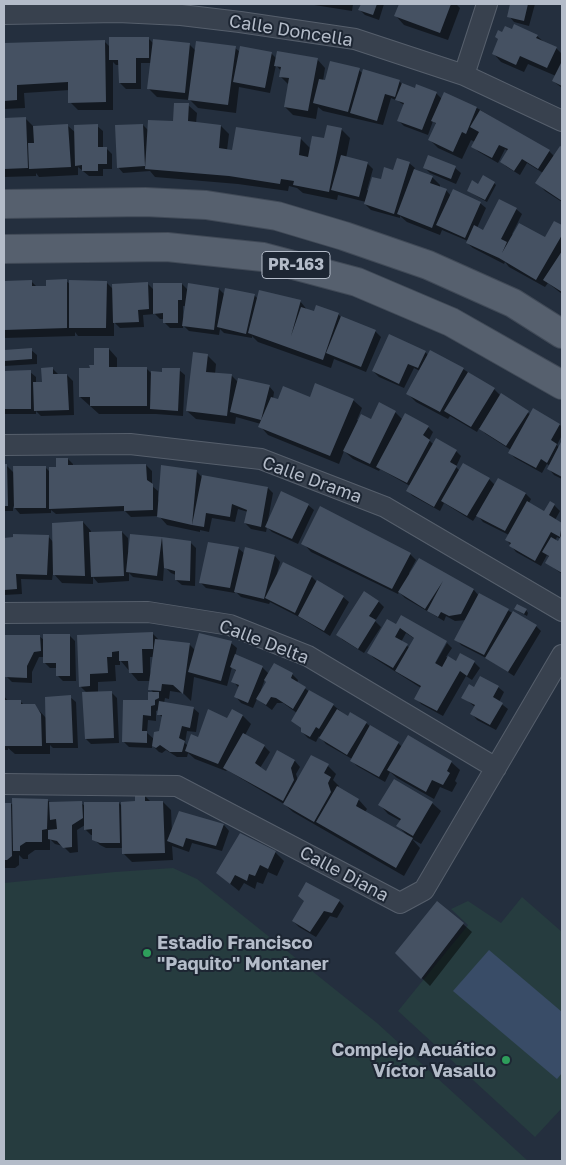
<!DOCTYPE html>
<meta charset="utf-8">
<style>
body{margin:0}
#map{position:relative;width:566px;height:1165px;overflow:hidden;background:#242f3e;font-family:"Golos Text",sans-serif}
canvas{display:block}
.frame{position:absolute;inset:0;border:5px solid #b4bcc9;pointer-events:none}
</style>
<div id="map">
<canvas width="566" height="1165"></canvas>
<div class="frame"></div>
</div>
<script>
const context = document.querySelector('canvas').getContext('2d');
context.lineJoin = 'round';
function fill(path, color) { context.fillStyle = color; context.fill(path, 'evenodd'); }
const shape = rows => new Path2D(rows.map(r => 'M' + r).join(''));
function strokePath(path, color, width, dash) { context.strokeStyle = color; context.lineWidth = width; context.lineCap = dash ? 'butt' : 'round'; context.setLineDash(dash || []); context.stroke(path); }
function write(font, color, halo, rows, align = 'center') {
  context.font = font + ' "Golos Text",sans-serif'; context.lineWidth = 4; context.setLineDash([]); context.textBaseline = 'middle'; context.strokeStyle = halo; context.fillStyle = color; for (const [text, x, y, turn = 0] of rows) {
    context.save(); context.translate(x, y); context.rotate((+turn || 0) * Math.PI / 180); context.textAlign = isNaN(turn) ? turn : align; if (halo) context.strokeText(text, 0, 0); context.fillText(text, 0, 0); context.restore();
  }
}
const green = shape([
 [173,868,197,879,377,1023,528,1161,4,1161,4,883,115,872],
 [522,897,562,932,562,1108,535,1137,398,1011,468,925,451,909,468,901,501,923]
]);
const water = shape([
 [489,950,562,1012,562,1073,557,1079,453,991]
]);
const shadow = shape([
 [308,4,353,4,352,11],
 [362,4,384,4,379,20,365,15,360,10],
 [400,4,456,4,460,8,448,40,404,25,396,16],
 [512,4,535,4,529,26,514,22,509,16],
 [502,33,537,36,544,42,556,48,562,54,562,88,553,81,556,76,528,64,524,72,501,62,493,53],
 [148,38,154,44,189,44,196,51,235,48,240,52,271,53,277,59,317,59,325,68,323,81,359,70,363,74,399,81,403,85,415,89,436,93,442,99,445,94,477,108,549,151,554,156,560,147,562,149,562,202,545,191,537,182,543,173,527,163,520,175,507,167,501,162,508,151,505,149,498,163,479,152,473,147,475,142,471,140,462,159,438,148,430,140,437,125,433,121,428,135,404,126,398,120,404,105,398,101,391,98,383,125,323,111,318,107,316,119,293,115,285,107,289,85,280,76,281,71,276,65,270,93,239,87,236,113,198,108,190,100,157,97,149,89,152,63,141,63,141,89,126,89,120,83,120,65,116,65,113,62,113,110,78,110,70,102,70,90,24,93,25,108,4,109,4,44,104,41,110,47],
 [188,105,197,113,196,123,221,126,229,134,227,150,233,151,301,139,311,149,341,129,350,138,346,158,367,163,373,169,367,190,369,191,394,171,409,163,415,168,414,170,432,177,440,185,440,188,446,190,451,196,480,203,486,208,477,228,484,232,516,209,522,214,512,234,514,235,545,239,555,223,562,227,562,294,548,283,545,287,509,267,505,262,504,264,473,248,467,243,468,241,442,230,440,235,407,222,400,216,400,218,371,210,365,204,366,202,338,195,337,200,303,193,297,188,289,186,288,191,238,184,155,177,150,171,123,173,118,167,143,125,149,131,175,122],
 [25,118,34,127,68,126,76,133,97,126,103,131,103,148,106,148,112,154,112,169,103,169,103,176,89,176,78,167,78,175,39,177,36,173,36,176,4,177,4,119],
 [424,167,455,168,461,173,456,184,430,173],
 [494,183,496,185,487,202,468,191,479,185],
 [31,281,37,287,47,287,66,281,70,284,106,282,113,289,147,283,154,290,182,284,189,291,219,289,225,295,254,295,258,299,300,301,308,311,338,314,341,317,375,331,381,337,366,372,334,359,331,368,258,342,252,336,252,338,224,333,220,329,219,335,189,331,183,325,183,328,170,328,164,322,164,319,160,319,155,314,143,315,144,327,120,328,114,322,114,336,78,336,75,332,75,336,4,338,4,282],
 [183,306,187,306,183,319],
 [109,349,117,358,117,368,146,368,152,374,179,370,185,375,183,416,156,414,99,414,89,405,80,397,91,369,96,366],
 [31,350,37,355,37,364,4,366,4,351],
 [425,352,429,356,463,369,494,389,501,396,502,395,531,415,560,425,562,427,562,435,557,445,559,448,562,443,562,479,554,475,549,469,550,466,547,464,542,473,515,458,510,453,511,450,486,434,479,428,477,432,450,416,448,419,416,402,408,394,420,371,414,368,404,388,379,377,373,371],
 [194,354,208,356,216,364,215,374,232,376,239,383,269,386,274,392,273,399,278,401,310,398,353,400,362,408,357,420,359,421,371,420,395,412,403,420,428,427,433,432,429,440,434,445,456,451,461,456,456,467,460,471,489,479,495,485,499,480,526,494,531,499,529,503,544,512,554,505,560,511,555,520,562,524,562,574,547,563,550,558,547,555,541,566,516,552,506,539,509,535,483,522,477,515,473,521,444,503,440,511,413,496,407,491,410,486,380,469,379,471,353,459,344,451,339,464,268,435,260,426,261,424,236,417,235,424,196,419,187,411],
 [557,537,561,539,559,543,555,541],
 [53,369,58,374,67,375,73,381,74,415,41,416,36,411,36,414,4,414,4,372,30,372,36,377,36,383,43,383],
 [68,459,73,464,73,467,146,465,152,471,152,486,158,491,158,500,196,471,202,477,268,488,273,493,268,520,308,505,314,510,298,544,272,532,267,527,266,532,251,529,245,523,248,512,238,509,235,522,212,518,209,532,200,530,200,532,167,525,159,516,131,517,125,511,56,514,51,510,51,513,20,514,13,506,13,511,4,511,4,465,6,465,14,473,45,467,50,472,57,469],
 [83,522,91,531,91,533,122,532,128,538,128,551,130,551,131,535,190,542,196,548,195,586,182,585,176,580,176,575,171,573,164,566,163,581,133,577,129,573,129,581,98,583,93,577,93,584,62,583,53,573,52,580,21,579,22,594,4,595,4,539,48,536,53,542],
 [303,543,410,554,416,560,409,573,410,574,419,560,474,590,479,596,480,595,536,626,541,631,514,676,488,659,461,645,456,639,467,620,455,621,446,616,444,621,405,598,399,592,398,594,311,552],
 [238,548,245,554,275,556,280,562,277,574,284,563,312,577,317,582,343,597,349,602,330,636,301,618,270,602,269,604,241,597,235,591,235,593,206,588,200,582],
 [378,601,384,607,375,621,381,627,364,653,343,640,338,635],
 [526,610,528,613,527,616,518,611],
 [387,621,446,642,430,668,432,669,447,643,452,648,446,657,456,662,474,662,480,668,472,680,466,676,443,716,421,704,416,698,421,688,374,658,369,653],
 [406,633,415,639,410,648,401,642],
 [152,633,160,641,189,644,195,650,231,643,237,648,235,656,262,667,269,674,292,674,298,680,297,683,310,692,333,705,348,717,366,723,372,728,398,743,402,747,451,762,460,770,455,781,457,783,452,792,440,787,434,799,397,778,390,772,385,782,357,766,351,760,352,759,326,744,319,736,316,742,308,738,302,732,302,729,292,721,297,713,283,703,277,703,272,710,257,699,253,708,241,703,236,697,238,687,233,681,237,672,232,667,227,686,194,677,191,701,183,693,170,691,169,699,165,698,164,703,193,708,199,713,196,732,187,731,185,743,188,746,228,720,232,710,243,716,251,724,245,735,264,746,270,752,260,768,267,772,278,752,295,761,300,767,296,774,298,781,328,766,336,774,333,780,339,786,337,788,359,800,367,809,365,812,407,835,398,826,401,821,388,814,380,805,432,803,441,811,421,844,412,839,420,848,404,876,293,812,284,804,227,770,226,771,195,759,188,753,187,757,177,757,166,750,162,753,159,752,152,745,152,748,129,747,123,741,154,693,150,689,151,681,138,681,120,660,120,665,115,665,116,681,98,682,98,693,111,692,117,698,119,743,91,744,86,739,87,693,80,686,78,636],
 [150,657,154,657,150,674],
 [265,679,267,682,262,691,261,690],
 [159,710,159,714,163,718,160,732,154,739,147,733,148,720,156,721,156,711],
 [39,636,44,640,70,636,75,641,76,681,63,681,58,676,58,668,50,668,44,662,44,657,39,657,32,672,32,683,12,682,6,676,6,663,4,664,4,638,6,640],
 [498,687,504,692,499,702,508,709,496,730,477,720,472,714,475,707,463,697,474,689],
 [4,696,8,701,20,701,24,705,34,705,47,719,70,697,76,702,78,748,53,748,50,745,50,754,15,754,8,748,8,750,4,750],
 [144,795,151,802,163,802,171,810,172,833,180,813,224,825,229,831,222,851,192,843,189,852,172,846,173,860,132,862,123,853,123,848,106,848,100,845,94,839,94,835,91,835,85,829,85,825,77,830,78,852,70,853,63,846,55,844,50,839,50,850,35,850,28,855,28,859,23,859,19,855,19,865,15,868,4,868,4,805,47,800,51,803,81,803,85,806,119,803,123,807,136,803],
 [275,852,284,861,277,876,268,872,263,884,257,882,255,889,244,883,239,891,217,873],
 [339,901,344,906,337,918,330,916,316,937,299,927,293,921],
 [463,924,472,932,430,986,396,953]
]);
const building = shape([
 [361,4,377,4,373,15,358,10],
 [399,4,451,4,440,33,394,16],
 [510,4,528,4,524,21,507,17],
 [514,24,538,35,536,38,557,47,547,68,520,56,516,65,492,54,498,39,495,37,498,30,502,32,505,26,512,29],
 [109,37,149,37,149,58,136,58,136,83,119,83,118,60,109,60],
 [153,39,190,43,185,93,147,89],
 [105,40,106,102,68,103,68,82,17,85,17,100,4,101,4,43],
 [196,41,236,46,228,105,188,100],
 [240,46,272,52,265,88,233,82],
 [277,51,318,58,308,111,284,107,289,78,279,77,281,67,274,66],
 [330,61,360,68,348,112,313,103,319,79,325,80],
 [562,61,562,86,552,81],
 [363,69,400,80,395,97,385,94,377,121,350,113],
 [402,83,415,88,416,84,437,92,422,130,397,121,404,103,395,100],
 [444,92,477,107,466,134,462,132,453,152,428,140,436,123,431,121],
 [174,103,189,103,188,121,221,125,219,148,232,150,236,127,301,137,299,155,308,157,312,136,324,138,327,125,342,128,329,192,293,185,294,181,281,179,280,184,229,176,145,169,148,120,173,121],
 [480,110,550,150,538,169,522,159,514,171,500,162,508,149,499,145,492,158,471,147,479,132,470,127],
 [26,117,28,168,4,169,4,118],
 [68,124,71,167,29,169,28,143,34,143,33,126],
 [98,124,98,147,107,147,107,164,98,164,98,171,82,171,82,165,75,166,74,125],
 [143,124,145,166,117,168,115,125],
 [560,146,562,147,562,201,535,183],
 [341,155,368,162,359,197,331,190],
 [428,155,456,166,451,179,423,168],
 [397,158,410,162,394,214,364,204,372,177,381,179,384,167,393,170],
 [414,169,433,176,430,183,447,189,432,228,397,214],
 [483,175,495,182,485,200,467,191,472,180,478,184],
 [453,189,481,202,465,238,436,225],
 [499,199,517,208,501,239,507,242,502,253,519,223,545,237,554,221,562,225,562,235,536,280,499,258,466,243,474,225,483,230],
 [562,251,562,292,543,280],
 [67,279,67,328,4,330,4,281,32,280,32,286,46,286,46,280],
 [69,280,107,281,106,328,69,328],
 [148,282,149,309,138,310,139,322,113,323,112,284],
 [153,283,182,283,182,300,178,300,178,323,163,323,163,313,153,314],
 [188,283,219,288,214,330,182,326],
 [225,288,255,294,246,334,217,327],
 [259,290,301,300,291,336,301,307,314,311,316,305,339,313,323,360,248,333],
 [341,316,376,330,361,367,326,353],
 [389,334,426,351,418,368,408,364,399,384,372,371],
 [32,348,32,359,4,361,4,350],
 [94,348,109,348,109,367,147,367,147,406,90,406,90,397,79,397,79,368,90,368,89,365,94,365],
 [430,350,464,368,440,412,406,394],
 [193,352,208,354,206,372,232,374,227,416,186,411],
 [53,367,53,374,67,374,69,410,34,411,33,382,42,382,41,368],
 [162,368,180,368,178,411,150,409,151,371,162,372],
 [31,370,31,409,4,409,4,371],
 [468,372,495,388,471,427,444,411],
 [238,378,270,385,261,420,230,412],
 [315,383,354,399,330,456,258,427,271,397,278,399,283,386,310,397],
 [501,393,529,411,506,446,479,429],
 [379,402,396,411,370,464,343,451,361,414,371,419],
 [533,408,560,424,551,440,557,444,547,463,541,459,536,468,508,453],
 [405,413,429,426,423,435,430,440,407,483,376,467],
 [436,438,457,450,450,462,457,466,434,507,406,491],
 [562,440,562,477,547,469],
 [56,458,68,458,68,465,146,464,147,480,153,484,153,510,124,511,124,506,49,509,49,467,56,467],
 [463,463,490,478,467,516,441,501],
 [4,464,7,464,8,506,4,506],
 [161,465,197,470,192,525,202,475,268,487,261,527,244,523,247,510,232,504,230,517,206,513,204,527,192,525,157,517],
 [13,466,46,466,46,508,14,508],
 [498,478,526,493,505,531,476,516],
 [281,491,309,504,292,539,265,527],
 [527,501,544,511,550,501,555,504,549,515,562,523,560,537,551,532,535,561,509,546,511,543,505,540],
 [320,506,411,553,392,589,301,544],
 [83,521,85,576,53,575,52,523],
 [122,531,124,576,91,577,89,532],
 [13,534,49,535,47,575,16,574,17,589,4,590,4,538,13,537],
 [130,534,162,537,191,541,190,581,175,580,175,571,164,568,162,537,157,576,126,572],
 [562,534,562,573,545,563,549,556,542,552,551,537,558,541],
 [208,542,239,547,230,588,199,583],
 [245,547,275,555,264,599,234,592],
 [419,558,474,589,461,614,449,616,441,612,438,617,427,611,443,581,425,609,398,592],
 [283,562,312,576,295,613,265,598],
 [317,580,344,596,324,631,298,616],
 [364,591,379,601,369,616,376,620,358,649,336,635],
 [479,593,509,609,484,655,454,640],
 [517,604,527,609,524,614,514,609],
 [513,611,537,625,508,672,485,658],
 [401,615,447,641,435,663,442,667,448,656,456,661,460,653,475,661,467,676,460,671,437,711,414,699,421,686,395,671,414,638,400,628,395,637,408,644,393,668,367,653,387,619,396,624],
 [153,632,153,649,142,649,143,673,129,673,128,661,119,661,119,651,112,652,112,657,107,657,108,673,90,674,90,686,79,687,77,635],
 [199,633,232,641,221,681,188,672],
 [43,634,70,634,70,676,56,676,56,663,43,663],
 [5,635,40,635,41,651,34,652,27,666,27,678,5,677],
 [155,639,190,643,183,694,173,685,162,684,161,691,148,690],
 [235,654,263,666,248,703,234,697,239,685,231,682,236,670,230,667],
 [274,663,293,673,291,678,306,687,293,709,276,698,271,697,266,705,256,699,266,682,264,680],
 [480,676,499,686,493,697,503,703,490,725,470,714,475,705,461,698,469,684,474,687],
 [309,690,334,704,319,729,316,727,310,737,301,732,301,728,291,721],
 [112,691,114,738,85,739,82,692],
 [148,692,159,692,159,698,155,700,155,705,151,706,151,716,143,715,142,731,147,731,147,743,122,742,123,700,148,700],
 [71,695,73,743,46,743,45,697],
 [4,700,21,700,21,704,35,704,41,714,42,746,5,746],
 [159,701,194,707,190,728,182,726,179,738,185,741,182,752,170,752,160,745,156,748,152,746,154,732,159,731,162,715,157,715],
 [208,709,227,718,232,709,243,715,218,764,185,751,191,734,198,737],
 [337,709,348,716,350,712,367,722,347,755,319,738],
 [370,725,399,742,379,777,350,761],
 [243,733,265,745,255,763,266,771,277,750,295,760,291,768,294,780,283,801,223,768],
 [408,735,452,761,447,771,450,773,443,785,432,780,426,792,387,770],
 [311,755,329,764,324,773,331,777,328,783,331,792,314,822,283,804],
 [394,779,433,802,413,836,396,826,401,819,378,805],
 [337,786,359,799,356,806,413,838,396,868,316,822],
 [135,794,145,794,145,801,163,801,165,853,122,854,121,802,135,801],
 [12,798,48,799,47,829,42,830,42,842,26,842,20,846,20,851,13,851],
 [82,801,83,818,72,825,72,847,63,848,57,841,48,839,48,830,57,829,56,819,50,820,49,802],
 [84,802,119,802,120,843,100,843,92,840,92,829,84,830],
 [4,803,11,803,12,856,7,860,4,860],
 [179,811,224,824,216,846,186,838,183,847,167,841],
 [240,833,276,851,268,869,260,865,255,876,249,874,247,881,235,875,230,884,216,873],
 [306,882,340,900,332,913,324,911,310,932,292,921,304,901,298,896],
 [437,901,464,923,421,979,395,953]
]);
const minor = shape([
 [4,14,118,12,181,15,240,22,355,39,464,75,562,121],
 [464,75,487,4],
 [4,445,130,444,261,459,385,507,562,611],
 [4,613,148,612,230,625,308,656,496,768],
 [4,784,177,786,400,903,424,890,562,655]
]);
const primary = shape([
 [4,204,145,202,206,205,277,216,344,236,428,265,513,303,562,334],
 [4,249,167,247,263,257,357,282,451,322,562,385]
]);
const markers = [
 [147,953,5,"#2e9e5b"],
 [506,1060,5,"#2e9e5b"]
];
const shields = [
 [296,265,68]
];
const shieldNames = [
 ["PR-163",296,265]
];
const streetNames = [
 ["Calle Doncella",291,31,9],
 ["Calle Drama",312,480,20],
 ["Calle Delta",264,642,21],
 ["Calle Diana",344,874,28]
];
const poiNames = [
 ["Estadio Francisco",157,943],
 ["\"Paquito\" Montaner",157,964],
 ["Complejo Acuático",496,1050,"right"],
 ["Víctor Vasallo",496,1071,"right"]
];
fill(green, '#263c3f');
fill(water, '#394c67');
fill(shadow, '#0007');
fill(building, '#455162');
strokePath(minor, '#565f6c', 22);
strokePath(primary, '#414a57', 30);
strokePath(minor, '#38414e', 20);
strokePath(primary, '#56606e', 28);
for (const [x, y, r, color] of markers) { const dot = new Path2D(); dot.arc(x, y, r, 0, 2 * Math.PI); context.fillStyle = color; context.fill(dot); strokePath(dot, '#1d2633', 2); }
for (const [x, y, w] of shields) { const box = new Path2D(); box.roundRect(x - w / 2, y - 13.5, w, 27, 4); context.fillStyle = '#1d2633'; context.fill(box); strokePath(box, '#b4bcc9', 1); }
write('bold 16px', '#b4bcc9', null, shieldNames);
write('18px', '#b4bcc9', '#1d2633', streetNames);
write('bold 18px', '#b4bcc9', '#1d2633', poiNames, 'left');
</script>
